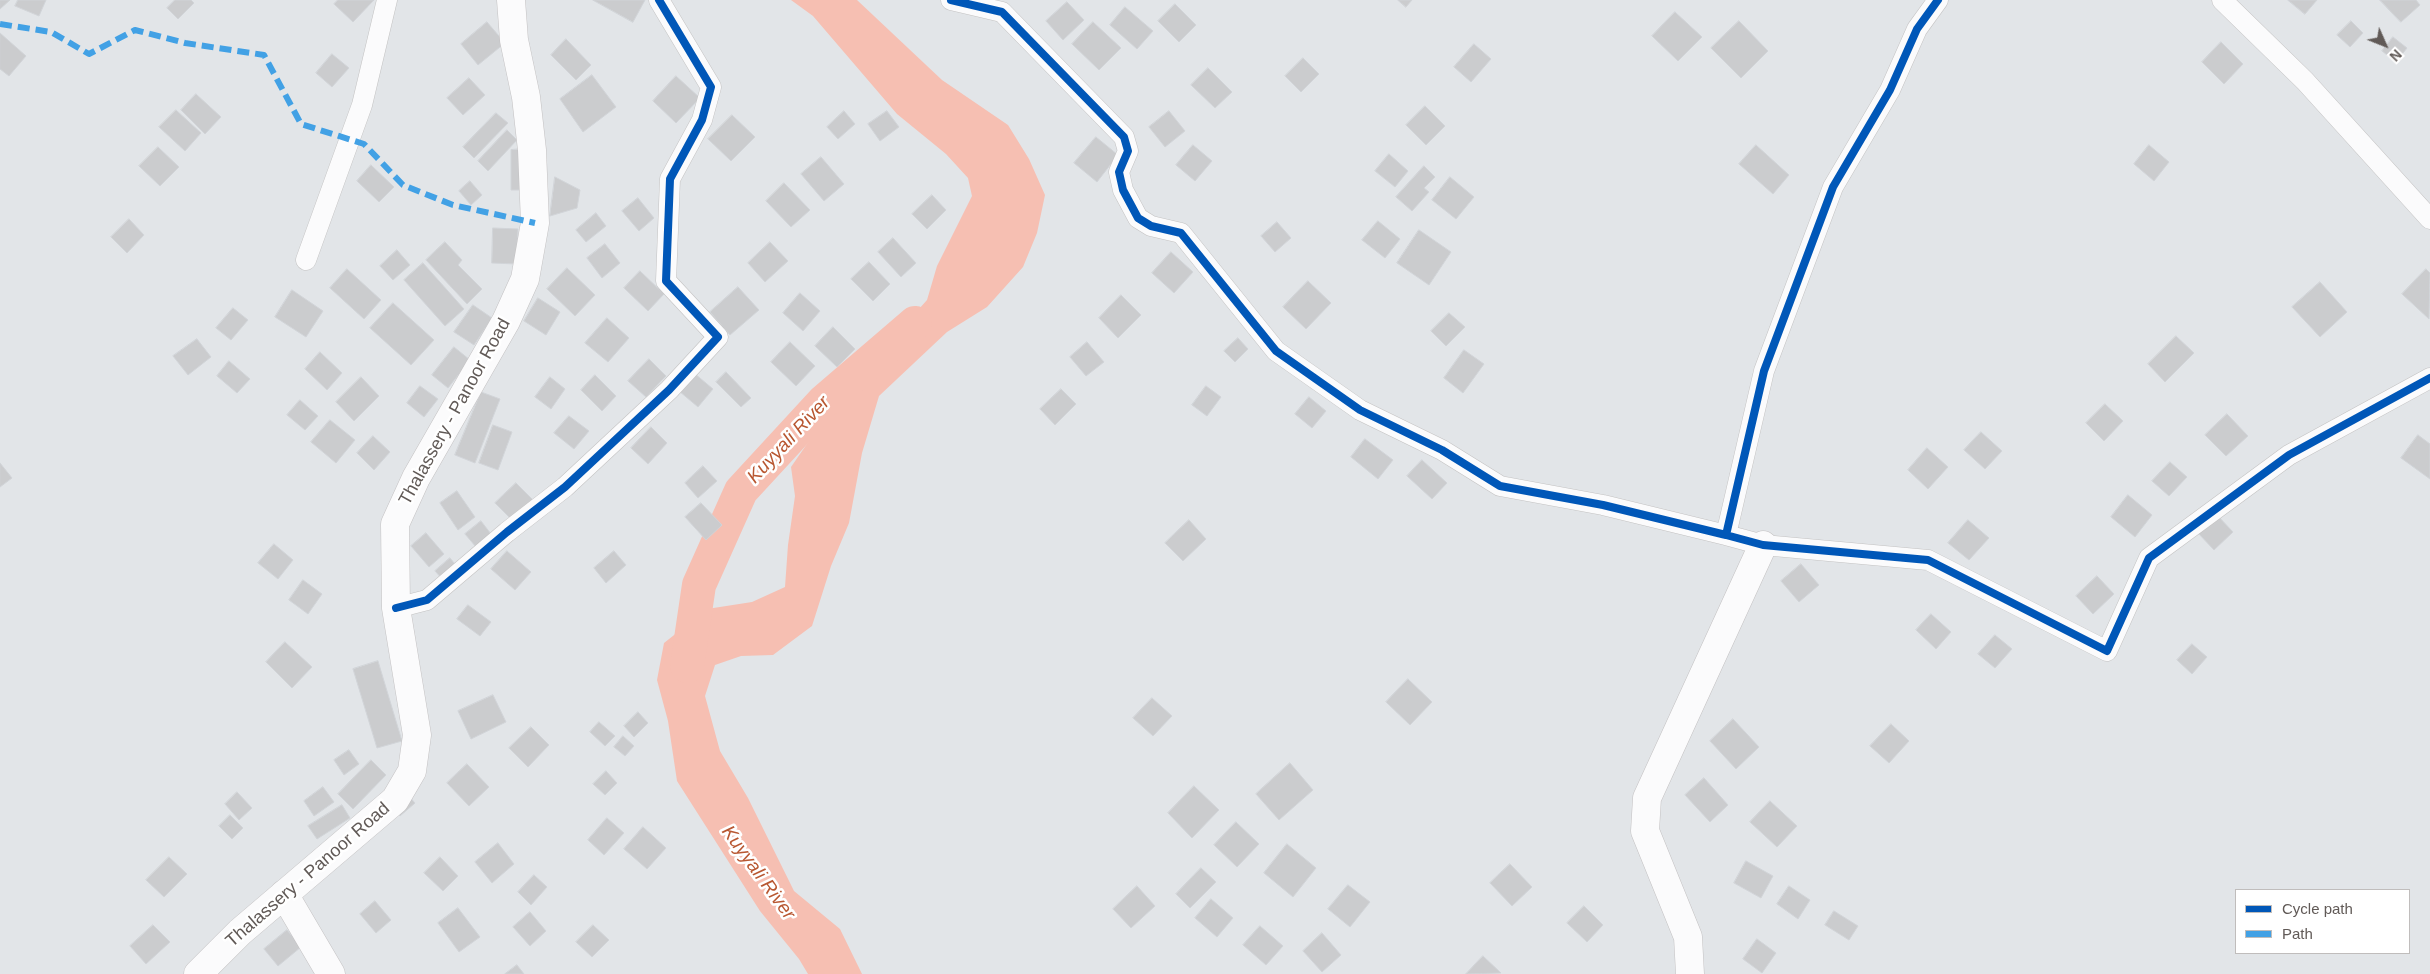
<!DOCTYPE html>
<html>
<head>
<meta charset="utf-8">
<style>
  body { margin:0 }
  #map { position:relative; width:2430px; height:974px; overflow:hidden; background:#e2e5e8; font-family:Arial,sans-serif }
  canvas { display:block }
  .legend { position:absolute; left:2235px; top:889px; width:175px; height:65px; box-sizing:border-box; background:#fff; border:1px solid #c0bdbc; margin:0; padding:6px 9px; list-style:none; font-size:15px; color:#615a57 }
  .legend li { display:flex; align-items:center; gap:10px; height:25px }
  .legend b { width:25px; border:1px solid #c0bdbc }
  .north { position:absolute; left:2360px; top:20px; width:50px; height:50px; -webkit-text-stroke:4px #fff; paint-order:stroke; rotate:134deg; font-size:14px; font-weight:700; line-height:20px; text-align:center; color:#615a57 }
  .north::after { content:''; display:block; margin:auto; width:18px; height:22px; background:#615a57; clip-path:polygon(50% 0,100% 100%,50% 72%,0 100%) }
</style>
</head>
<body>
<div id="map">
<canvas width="2430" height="974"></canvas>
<ul class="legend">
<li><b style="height:6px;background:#0057b8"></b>Cycle path</li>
<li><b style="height:6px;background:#42a1e5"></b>Path</li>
</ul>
<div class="north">N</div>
</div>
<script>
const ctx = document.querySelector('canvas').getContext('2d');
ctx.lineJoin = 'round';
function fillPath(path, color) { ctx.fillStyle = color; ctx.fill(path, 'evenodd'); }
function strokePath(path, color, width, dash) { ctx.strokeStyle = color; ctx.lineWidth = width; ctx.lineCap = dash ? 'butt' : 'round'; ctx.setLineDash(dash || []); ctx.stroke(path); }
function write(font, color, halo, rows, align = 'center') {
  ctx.font = font + ' Arial,sans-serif'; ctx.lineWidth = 5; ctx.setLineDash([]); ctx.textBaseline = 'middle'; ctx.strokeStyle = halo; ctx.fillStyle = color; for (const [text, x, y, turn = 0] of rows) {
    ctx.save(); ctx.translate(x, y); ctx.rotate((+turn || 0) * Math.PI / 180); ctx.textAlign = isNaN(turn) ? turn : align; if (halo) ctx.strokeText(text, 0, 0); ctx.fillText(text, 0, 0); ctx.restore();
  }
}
fillPath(new Path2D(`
  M791 0H857L942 80 1008 125 1029 159 1045 195 1037 233 1023 267 987 307 947 332 879 396 862 453 849 523 831 566 812 626 773 655 741 656 715 665 705 696 720 751 748 798 794 891 840 929 862 974H808L799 959 760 911 677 781 668 721 657 680 664 643 707 609 752 602 785 587 788 545 795 496 791 467 836 402 927 300 937 266 972 196 968 178 946 154 897 114 813 16Z`), '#f6bfb2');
strokePath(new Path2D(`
  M687 666 699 585 741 491 823 402 915 323`), '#f6bfb2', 34);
const building = new Path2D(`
  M0 0H10L0 9Z
  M18 0H46L39 16 15 6Z
  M175 0H191L194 3 178 19 167 8Z
  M338 0H374L353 22 334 4Z
  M593 0H645L633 22Z
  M1398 0H1412L1406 7Z
  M2288 0H2317L2305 14Z
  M2380 0H2416L2420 5 2401 22Z
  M1067 2 1084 20 1063 40 1046 21Z
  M1175 4 1196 25 1179 42 1158 21Z
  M1125 7 1153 31 1137 49 1110 25Z
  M1675 12 1702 37 1678 61 1652 36Z
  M1739 21 1768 51 1741 78 1711 48Z
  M2351 21 2363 33 2350 47 2337 35Z
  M487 22 505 43 478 65 461 44Z
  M1093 22 1121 48 1099 70 1072 44Z
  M0 33 26 56 9 76 0 69Z
  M2393 37 2407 48 2396 62 2382 51Z
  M566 39 591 65 576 80 551 55Z
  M2221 42 2243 64 2224 84 2202 62Z
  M1474 44 1491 59 1471 82 1454 67Z
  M332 54 349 68 332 87 316 73Z
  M1303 58 1319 74 1301 92 1285 76Z
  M1208 68 1232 92 1215 108 1191 85Z
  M592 75 616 107 583 132 560 99Z
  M676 76 700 98 676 123 653 101Z
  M469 78 485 95 463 115 447 98Z
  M196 94 221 117 205 134 181 110Z
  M1425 106 1445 126 1426 145 1406 125Z
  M176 110 201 133 185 151 159 127Z
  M844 111 855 124 838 139 827 127Z
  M887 111 899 127 880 141 868 124Z
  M1169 111 1185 131 1165 147 1149 127Z
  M496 113 508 123 474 158 463 147Z
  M732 115 755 137 731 161 708 139Z
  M507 130 517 140 488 171 478 161Z
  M1096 137 1118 155 1097 182 1074 163Z
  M1193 145 1212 161 1195 181 1176 165Z
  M1756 145 1789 175 1773 194 1739 164Z
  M2149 145 2169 162 2154 181 2134 164Z
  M158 147 179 167 160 186 139 166Z
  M522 149V190H511V150Z
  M1389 154 1408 171 1395 187 1375 171Z
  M821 157 844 184 824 201 801 174Z
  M371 165 394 187 379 202 357 181Z
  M1424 166 1435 177 1424 188 1429 192 1412 211 1396 197Z
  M555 177 580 190 577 208 550 216Z
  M1450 177 1474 197 1456 219 1432 200Z
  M470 181 482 195 471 205 459 191Z
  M784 183 810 210 791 227 766 201Z
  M932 195 946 210 927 229 912 214Z
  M638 198 654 218 639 231 622 211Z
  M596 213 606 226 586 242 576 230Z
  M129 219 144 235 127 253 111 237Z
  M1378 221 1400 239 1385 258 1362 240Z
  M1277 222 1291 238 1275 252 1261 236Z
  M493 228 518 229 516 264 492 263Z
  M1419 230 1451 252 1429 285 1397 263Z
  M893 238 916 263 901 277 878 252Z
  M445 242 462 260 458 265 482 289 467 304 426 260Z
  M770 242 788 261 765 282 748 263Z
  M605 244 620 263 602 278 587 258Z
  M397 250 410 265 393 280 380 266Z
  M1171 252 1193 272 1174 293 1152 273Z
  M869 262 890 284 873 301 851 279Z
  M423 263 464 309 445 326 404 280Z
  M567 268 595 295 575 316 547 289Z
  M347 269 381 300 364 319 330 288Z
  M2426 269 2430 273 2429 319 2402 294Z
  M640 271 664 294 648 311 624 288Z
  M1308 281 1331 303 1306 329 1283 307Z
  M2320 282 2347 312 2320 337 2292 307Z
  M738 287 759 310 730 335 710 312Z
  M292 290 323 311 306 337 275 317Z
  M800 293 820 311 803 331 783 313Z
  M1121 295 1141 315 1118 338 1099 318Z
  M538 298 560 312 546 335 524 321Z
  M393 303 434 340 411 365 370 328Z
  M473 305 492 318 474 345 454 332Z
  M233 308 248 320 231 340 216 328Z
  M1449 313 1465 327 1446 346 1431 331Z
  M607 318 629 338 608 362 585 343Z
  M833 327 855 349 837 367 815 346Z
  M2176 336 2194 353 2165 382 2148 364Z
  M1238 338 1248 349 1235 362 1224 351Z
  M197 339 211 357 188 375 173 356Z
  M790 342 815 366 796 386 771 362Z
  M1087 342 1104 362 1086 376 1070 357Z
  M454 347 470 360 448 388 432 375Z
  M1464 350 1484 364 1463 393 1444 378Z
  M320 352 342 373 327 390 305 369Z
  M649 359 666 376 646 397 628 381Z
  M229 361 250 379 237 393 217 376Z
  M726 372 751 398 741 407 716 382Z
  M694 373 713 389 698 407 679 391Z
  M595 375 616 396 602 411 581 390Z
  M361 377 379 396 354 421 336 402Z
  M550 377 565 389 551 409 535 397Z
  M420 386 438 399 424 417 407 403Z
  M1206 386 1221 397 1207 416 1192 405Z
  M1061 389 1076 404 1055 425 1040 409Z
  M481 392 500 399 475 463 455 455Z
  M1309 397 1326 411 1312 428 1295 414Z
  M300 400 318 416 305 430 287 415Z
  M2105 404 2123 421 2104 441 2086 423Z
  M2227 414 2248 436 2226 456 2205 435Z
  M569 416 589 431 574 449 554 433Z
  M330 420 355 440 336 463 311 442Z
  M493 425 512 432 498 470 479 463Z
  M651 427 667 443 648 464 631 448Z
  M1981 432 2002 451 1985 469 1964 450Z
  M2418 435 2430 444V479L2401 458Z
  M373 436 390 452 374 470 357 453Z
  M1365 439 1393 460 1378 479 1351 457Z
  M1927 448 1948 467 1928 489 1908 470Z
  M1422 460 1447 483 1432 499 1407 476Z
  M2170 462 2187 477 2169 496 2152 481Z
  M0 463 12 478 0 487Z
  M703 466 717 481 698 498 685 483Z
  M516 483 533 500 512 520 495 503Z
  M457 491 475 517 458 530 440 503Z
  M2128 495 2152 515 2135 537 2111 517Z
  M701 503 722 525 706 540 685 517Z
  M2217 515 2233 532 2214 550 2198 533Z
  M1189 520 1206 539 1183 561 1165 543Z
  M1968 520 1989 538 1969 560 1948 543Z
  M481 521 491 534 476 547 465 534Z
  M426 533 444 554 429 567 411 546Z
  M274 544 293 560 278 579 258 563Z
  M507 551 531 572 515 590 491 569Z
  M614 551 626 565 606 583 594 568Z
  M450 558 459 569 444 581 435 571Z
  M1801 564 1819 585 1799 602 1781 581Z
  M2097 576 2114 594 2093 614 2076 596Z
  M303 580 322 594 308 614 289 600Z
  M468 605 491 622 480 636 457 619Z
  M1931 614 1951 632 1936 649 1916 630Z
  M1995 635 2012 649 1995 668 1978 654Z
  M285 642 312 667 292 688 266 662Z
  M2192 644 2207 657 2192 674 2177 660Z
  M378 661 402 741 377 748 353 669Z
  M1408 679 1432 702 1410 725 1386 702Z
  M493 695 506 722 471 739 458 711Z
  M1152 698 1172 716 1153 736 1133 718Z
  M638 712 648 723 634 737 624 726Z
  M1733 719 1759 747 1736 769 1710 741Z
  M599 722 615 736 605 746 590 732Z
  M1891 724 1909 741 1889 763 1870 746Z
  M531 727 549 745 528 767 509 748Z
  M623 736 634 746 625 756 614 747Z
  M349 750 359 764 344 775 334 760Z
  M371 760 386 775 353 809 338 794Z
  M1290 763 1313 790 1279 820 1256 794Z
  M467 764 489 787 469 806 447 783Z
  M606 771 617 783 605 795 593 784Z
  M1704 778 1728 805 1710 822 1685 795Z
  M1194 786 1219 810 1192 838 1168 813Z
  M323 787 334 802 314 816 304 801Z
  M237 792 252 808 239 820 225 804Z
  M406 793 415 803 400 816 392 806Z
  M1770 801 1797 826 1777 847 1750 822Z
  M342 805 350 818 317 839 308 826Z
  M230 815 243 828 232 839 219 826Z
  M607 818 624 833 604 855 588 840Z
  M1236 822 1259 844 1237 867 1214 845Z
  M643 827 666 848 647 869 624 849Z
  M498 843 514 864 492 883 475 862Z
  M1287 844 1316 868 1293 897 1264 873Z
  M169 857 187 874 164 897 146 880Z
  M440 857 458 876 443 891 424 873Z
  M1746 861 1773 876 1761 898 1734 883Z
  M1510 864 1532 887 1512 906 1490 883Z
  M1201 868 1216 882 1190 908 1176 894Z
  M534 875 547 887 531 905 518 892Z
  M1348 885 1370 902 1350 927 1328 909Z
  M1137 886 1155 906 1131 928 1113 909Z
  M1789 886 1810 900 1798 919 1777 904Z
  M1211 899 1233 918 1217 937 1195 918Z
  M375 901 391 920 376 933 360 914Z
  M1584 906 1603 925 1587 942 1567 923Z
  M458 908 480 937 459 952 438 923Z
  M1834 911 1858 926 1849 940 1825 925Z
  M530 912 546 931 530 946 513 927Z
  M153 925 170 942 146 964 130 946Z
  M593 925 609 940 592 957 576 942Z
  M1260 926 1283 946 1266 965 1243 945Z
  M287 930 301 947 278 966 264 949Z
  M1322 933 1341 955 1322 972 1303 951Z
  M1757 939 1776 953 1762 973 1743 959Z
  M1483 956 1501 973 1466 974Z
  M517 965 524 974H505Z`);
fillPath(building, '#cbccce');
strokePath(building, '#d1d4d8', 1);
const street = new Path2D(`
  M951 0 1002 12 1124 137 1128 151 1119 172 1123 190 1138 218 1151 226 1181 233 1276 351 1360 410 1442 450 1500 486 1603 505 1726 535
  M1938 0 1917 29 1890 90 1833 187 1764 371 1726 535 1763 545 1928 560 2107 651 2149 558 2289 455 2430 378
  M2222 0 2305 81 2430 219
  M306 260 362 105 387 0
  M396 608 427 600 507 532 565 487 669 390 718 337 666 281 670 179 702 120 711 87 659 0`);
const secondary = new Path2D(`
  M284 894 331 974
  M198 974 240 932 395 800 412 771 417 735 396 608 395 524 416 478 506 321 525 279 535 223 532 150 526 97 514 40 511 0
  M1690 974 1688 937 1645 831 1647 798 1763 545`);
strokePath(street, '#c3c2c2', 21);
strokePath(secondary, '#c3c1c2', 29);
strokePath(street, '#fbfbfc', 20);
strokePath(secondary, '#fbfbfc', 28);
strokePath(new Path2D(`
  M0 24 51 32 89 54 135 30 185 43 264 55 301 124 364 144 403 185 453 205 535 223`), '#42a1e5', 6, [12, 6]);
strokePath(new Path2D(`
  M951 0 1002 12 1124 137 1128 151 1119 172 1123 190 1138 218 1151 226 1181 233 1276 351 1360 410 1442 450 1500 486 1603 505 1726 535
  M1938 0 1917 29 1890 90 1833 187 1764 371 1726 535 1763 545 1928 560 2107 651 2149 558 2289 455 2430 378
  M396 608 427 600 507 532 565 487 669 390 718 337 666 281 670 179 702 120 711 87 659 0`), '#0057b8', 8);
write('18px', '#615a57', '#fff', [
  ["Thalassery - Panoor Road",455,412,-61],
  ["Thalassery - Panoor Road",308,875,-41]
]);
write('italic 19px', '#b85731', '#fff', [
  ["Kuyyali River",789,440,-47],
  ["Kuyyali River",758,873,54]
]);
</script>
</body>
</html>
